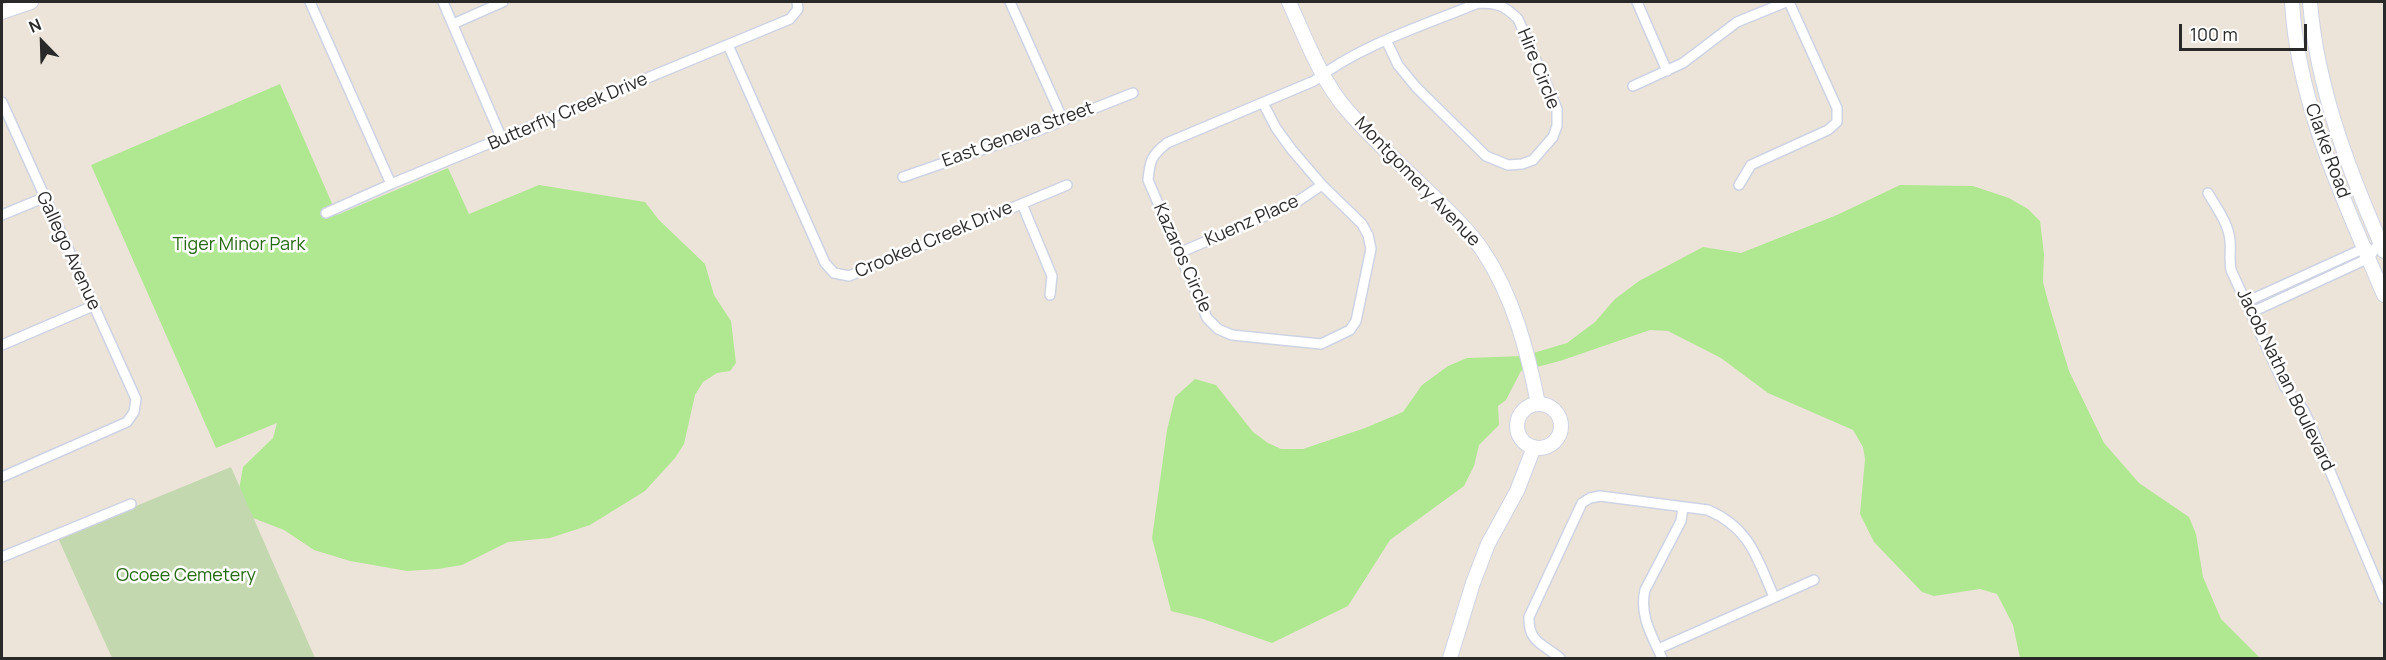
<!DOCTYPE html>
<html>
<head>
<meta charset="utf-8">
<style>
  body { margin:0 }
  #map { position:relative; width:2386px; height:660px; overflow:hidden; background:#ece4d9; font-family:Manrope,sans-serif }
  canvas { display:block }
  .frame { position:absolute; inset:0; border:3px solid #292929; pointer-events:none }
  .north { position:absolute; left:12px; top:12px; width:60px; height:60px; -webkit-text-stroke:4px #fff; paint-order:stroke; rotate:337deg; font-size:16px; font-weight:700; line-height:24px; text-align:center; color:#292929 }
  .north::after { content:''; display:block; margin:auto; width:21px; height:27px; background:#292929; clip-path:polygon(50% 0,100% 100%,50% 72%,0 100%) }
  .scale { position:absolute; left:2179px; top:24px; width:128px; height:27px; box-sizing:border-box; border:3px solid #292929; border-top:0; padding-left:8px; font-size:18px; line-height:21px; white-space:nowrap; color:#292929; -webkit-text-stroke:4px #fff; paint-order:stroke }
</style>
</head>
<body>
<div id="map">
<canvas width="2386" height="660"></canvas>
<div class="frame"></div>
<div class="north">N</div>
<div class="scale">100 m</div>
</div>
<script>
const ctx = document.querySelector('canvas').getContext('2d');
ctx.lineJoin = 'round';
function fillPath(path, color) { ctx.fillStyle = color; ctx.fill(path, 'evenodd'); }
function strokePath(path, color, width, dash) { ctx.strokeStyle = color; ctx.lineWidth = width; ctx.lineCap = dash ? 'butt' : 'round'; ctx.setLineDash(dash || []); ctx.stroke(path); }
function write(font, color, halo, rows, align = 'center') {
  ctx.font = font + ' Manrope,sans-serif'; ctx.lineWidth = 5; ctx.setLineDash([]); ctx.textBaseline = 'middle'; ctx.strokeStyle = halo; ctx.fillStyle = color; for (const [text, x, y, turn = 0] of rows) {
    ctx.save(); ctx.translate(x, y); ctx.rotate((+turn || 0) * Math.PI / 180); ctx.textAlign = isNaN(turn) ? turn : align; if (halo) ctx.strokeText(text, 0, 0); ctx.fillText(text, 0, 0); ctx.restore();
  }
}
fillPath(new Path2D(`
  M280 84 337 215 448 168 469 214 539 185 645 202 659 220 705 264 714 295 731 321 736 363 730 371 717 373 703 382 695 395 684 444 675 458 645 491 590 525 550 538 508 542 462 565 438 569 407 571 350 561 314 550 284 530 253 518 244 510 238 495 243 467 273 438 277 423 216 448 91 165Z
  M1900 185 1973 186 2009 198 2028 209 2040 221 2044 254 2043 282 2049 305 2069 371 2104 443 2139 483 2189 517 2196 534 2203 577 2221 619 2260 658H2020L2013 625 1997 594 1980 589 1934 596 1922 592 1874 542 1860 514 1865 459 1863 447 1853 430 1768 393 1721 358 1668 331 1650 330 1560 361 1521 371 1506 400 1498 406 1499 425 1479 445 1474 466 1464 486 1390 540 1348 606 1272 643 1203 619 1171 611 1152 538 1167 430 1175 397 1195 379 1216 385 1253 432 1268 443 1281 449H1303L1365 428 1403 412 1422 385 1448 366 1467 358 1523 356 1567 343 1595 322 1615 299 1639 281 1703 247 1741 253 1837 215Z`), '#b0e891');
fillPath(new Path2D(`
  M231 467 315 658H112L58 538Z`), '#c3d8af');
const street = new Path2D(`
  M310 2 391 184
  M443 2 502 139
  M1010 2 1063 120
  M1637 2 1667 71
  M453 24 503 2
  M728 45 825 263 834 273 849 276 1067 185
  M1633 86 1683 63 1737 22 1786 2
  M2 102 136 399 134 412 127 422 2 477
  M1263 103 1276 128 1292 150 1322 185 1362 224 1368 235 1371 249 1356 321 1350 330 1321 344 1232 335 1218 329 1207 318 1148 180C1150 160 1151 156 1167 143L1314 81C1360 45 1425 25 1478 3 1497 3 1504 5 1518 19L1557 109V126L1553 137 1533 160 1522 164 1508 165 1486 156 1416 87 1398 65 1386 40
  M903 177 1042 129 1133 93
  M1739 185 1751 165 1828 130 1837 122V108L1789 2
  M2208 193C2216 207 2229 224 2230 241 2231 251 2229 260 2231 270L2285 387 2303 409 2311 426 2384 599
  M1022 204 1052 276 1050 295
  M326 213 391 184 790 19 798 9 797 2
  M2 215 43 198
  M1179 253 1295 203 1322 185
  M2246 302 2367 247
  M2250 313 2369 258 2380 241
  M2 345 93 306
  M2 557 131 504
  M1658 649 1814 580
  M1560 658C1543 644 1528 642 1529 617L1582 503 1590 498 1600 496 1708 510C1750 528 1757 558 1774 597
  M1662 658C1652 636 1639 615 1645 590L1681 521 1683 507`);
const secondary = new Path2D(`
  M1289 2C1305 37 1321 80 1347 110 1373 140 1402 166 1431 194 1449 212 1468 229 1483 251 1513 296 1528 352 1538 404
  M2292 2C2298 106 2344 200 2384 295
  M2310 2C2317 89 2349 171 2384 251
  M2 12 31 2
  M1517 426a22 22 0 1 1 44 0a22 22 0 1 1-44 0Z
  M1450 658 1473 583 1488 544 1517 491 1534 447`);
strokePath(street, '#ced3e3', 12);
strokePath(secondary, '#ced3e3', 16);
strokePath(street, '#fff', 9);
strokePath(secondary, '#fff', 14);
write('18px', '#292929', '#fff', [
  ["Hire Circle",1538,69,68],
  ["Butterfly Creek Drive",568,112,-23],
  ["East Geneva Street",1018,135,-20],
  ["Clarke Road",2327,151,70],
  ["Montgomery Avenue",1417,182,46],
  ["Kuenz Place",1252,221,-24],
  ["Crooked Creek Drive",934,240,-23],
  ["Gallego Avenue",68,251,65],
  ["Kazaros Circle",1182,258,66],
  ["Jacob Nathan Boulevard",2285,380,64]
]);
write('18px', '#286a14', '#fff', [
  ["Tiger Minor Park",239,245],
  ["Ocoee Cemetery",186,576]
]);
</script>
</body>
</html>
